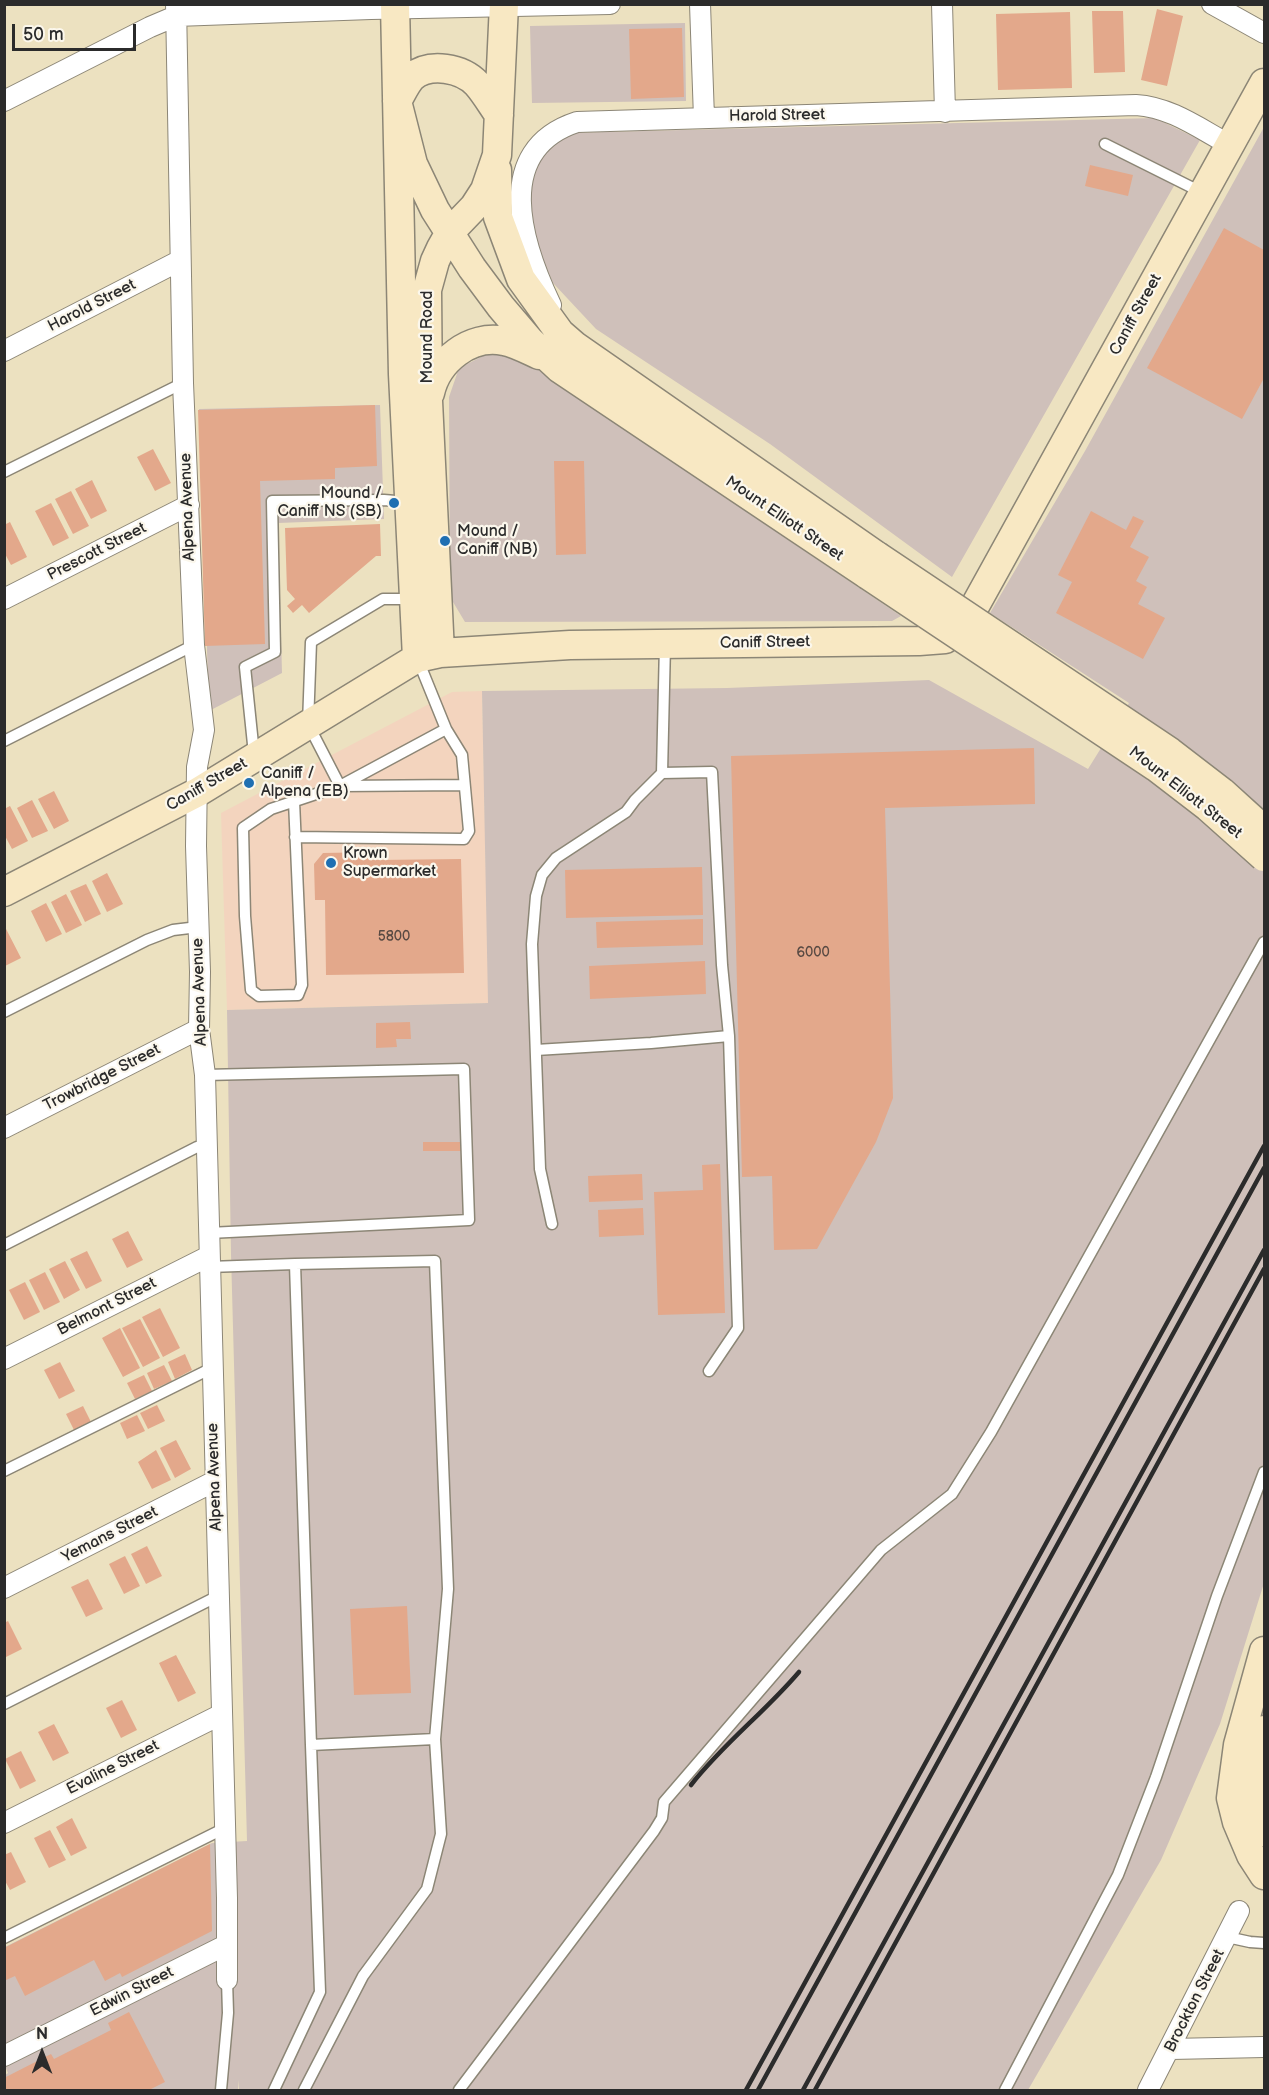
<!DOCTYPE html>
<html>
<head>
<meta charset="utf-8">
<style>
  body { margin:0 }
  #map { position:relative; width:1269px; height:2095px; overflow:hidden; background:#ece1c0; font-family:"Balsamiq Sans",sans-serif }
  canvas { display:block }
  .frame { position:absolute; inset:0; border:6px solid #2b2b2b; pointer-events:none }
  .north { position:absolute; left:12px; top:2023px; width:60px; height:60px; -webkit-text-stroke:4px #fbf7ec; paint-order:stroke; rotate:0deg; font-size:16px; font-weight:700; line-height:24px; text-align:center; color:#2b2b2b }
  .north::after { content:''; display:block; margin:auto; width:21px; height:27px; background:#2b2b2b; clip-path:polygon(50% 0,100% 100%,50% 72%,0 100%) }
  .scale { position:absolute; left:12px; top:24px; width:124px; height:27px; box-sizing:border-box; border:3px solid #2b2b2b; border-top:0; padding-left:8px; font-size:18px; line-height:21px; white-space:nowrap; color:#2b2b2b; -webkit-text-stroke:4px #fbf7ec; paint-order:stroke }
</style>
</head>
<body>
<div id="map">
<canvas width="1269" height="2095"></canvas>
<div class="frame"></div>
<div class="north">N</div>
<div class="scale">50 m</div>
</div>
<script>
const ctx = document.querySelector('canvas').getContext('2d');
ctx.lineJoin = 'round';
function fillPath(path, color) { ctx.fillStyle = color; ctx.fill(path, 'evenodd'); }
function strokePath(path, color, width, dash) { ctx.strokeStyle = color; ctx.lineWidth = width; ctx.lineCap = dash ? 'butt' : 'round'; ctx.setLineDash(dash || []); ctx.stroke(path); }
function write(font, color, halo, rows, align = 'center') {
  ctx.font = font + ' "Balsamiq Sans",sans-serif'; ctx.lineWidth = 4.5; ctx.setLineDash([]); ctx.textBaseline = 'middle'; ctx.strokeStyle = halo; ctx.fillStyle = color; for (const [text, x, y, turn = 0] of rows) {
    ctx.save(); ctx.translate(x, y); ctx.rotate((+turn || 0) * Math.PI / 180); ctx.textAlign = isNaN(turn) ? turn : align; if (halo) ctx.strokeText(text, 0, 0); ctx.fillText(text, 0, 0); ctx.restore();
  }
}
fillPath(new Path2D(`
  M482 691 489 1003 227 1010 221 813 452 692Z`), '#f3d4be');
fillPath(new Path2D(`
  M685 23 686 101 532 103 530 26Z
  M1155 118 1200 140 952 577 770 444 596 329 553 283 532 234 528 187 536 161 564 133Z
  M1264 127V1583L1220 1724 1161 1860 1028 2090H239L238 2080V2090H5V2075L8 2073 5 2066V1947L212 1843 247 1841 231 1254 227 1010 488 1003 482 691 727 688 929 680 1088 769 1129 703 990 613 1085 451Z
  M489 353H507L529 363 555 382 901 616 892 621 465 622 450 597 449 397 459 368Z
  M380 405 384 519 278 523 282 673 209 711 199 409Z`), '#cfc0ba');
fillPath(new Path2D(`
  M1157 9 1183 16 1167 86 1141 80Z
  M1092 11H1123L1125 72 1094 73Z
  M1070 12 1072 88 998 90 996 14Z
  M682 28 684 97 631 99 629 29Z
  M1090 165 1133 175 1128 196 1085 186Z
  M1224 228 1264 250V378L1242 419 1147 368Z
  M375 405 377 466 335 468V479L260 481 265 644 205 646 198 410Z
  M153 449 171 483 155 491 137 457Z
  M554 461H584L586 554 556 555Z
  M92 480 107 511 91 519 75 489Z
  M71 491 89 526 73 534 55 499Z
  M51 503 69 538 53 546 35 511Z
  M1091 511 1126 530 1133 516 1144 521 1130 547 1149 557 1136 581 1147 587 1138 604 1165 618 1143 659 1056 613 1072 582 1058 575Z
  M10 522 27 557 11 565 4 552V525Z
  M380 524 381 556H376L309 613 302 605 293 613 287 606 295 599 287 590 285 528Z
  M1034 748 1035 804 885 808 893 1098 876 1142 817 1249 774 1250 772 1176 742 1177 731 756Z
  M54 791 69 821 54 829 38 799Z
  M32 800 48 831 32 838 17 808Z
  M10 806 28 841 12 849 4 834V809Z
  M376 852 377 860 461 859 464 973 326 975 325 900H315L314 864 323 853Z
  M702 867 703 915 566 918 565 870Z
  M107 873 123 904 107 912 92 881Z
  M86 884 101 914 85 922 70 891Z
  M66 894 82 925 66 933 51 902Z
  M46 903 62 934 46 942 31 911Z
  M703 919V945L597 948 596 922Z
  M4 925 21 958 5 966 4 964Z
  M705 961 706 994 590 999 589 966Z
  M410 1022 411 1039H396L397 1047 376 1048V1023Z
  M423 1142H460L461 1151H423Z
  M720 1164 725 1313 658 1315 654 1192 703 1190 702 1165Z
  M642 1174 643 1200 589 1202 588 1176Z
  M643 1208 644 1235 599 1237 598 1210Z
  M128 1231 143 1260 127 1268 112 1239Z
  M87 1251 102 1281 86 1289 70 1259Z
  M65 1261 80 1290 64 1299 49 1269Z
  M45 1272 60 1302 44 1310 29 1280Z
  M25 1282 40 1312 24 1320 9 1290Z
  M160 1308 180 1348 163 1357 142 1317Z
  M140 1319 160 1358 143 1367 122 1328Z
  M120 1328 140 1368 123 1377 102 1338Z
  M185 1354 192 1370 175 1379 168 1362Z
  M60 1362 75 1391 59 1399 44 1370Z
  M164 1365 172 1381 154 1389 147 1373Z
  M144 1375 152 1391 135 1399 127 1383Z
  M157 1405 165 1421 148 1429 140 1413Z
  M83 1406 91 1422 74 1430 66 1414Z
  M137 1415 145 1431 127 1439 120 1423Z
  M176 1440 191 1469 175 1478 160 1448Z
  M156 1450 171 1480 152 1489 138 1462Z
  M147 1546 162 1576 146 1584 131 1554Z
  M125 1556 140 1586 124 1594 109 1564Z
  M88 1579 103 1609 86 1617 71 1587Z
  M407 1606 411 1693 354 1695 350 1609Z
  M8 1621 22 1649 6 1657 4 1653V1623Z
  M176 1655 196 1693 178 1702 159 1663Z
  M122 1700 137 1730 121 1738 106 1708Z
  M54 1724 69 1753 53 1761 38 1732Z
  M21 1751 36 1781 20 1789 5 1759Z
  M72 1818 87 1848 71 1856 56 1827Z
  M50 1830 66 1860 49 1868 34 1838Z
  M210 1844 212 1931 122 1977 120 1973 105 1981 94 1960 25 1996 15 1976 4 1981V1948Z
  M11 1852 26 1882 10 1890 4 1879V1855Z
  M129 2012 165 2082 149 2090H4V2078L51 2054 54 2059 111 2030 108 2023Z`), '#e3a88b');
const lane = new Path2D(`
  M1105 144 1203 193
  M4 472 183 383
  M414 599H383L311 642 308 724 340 786 446 729 418 660
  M665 644 662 773 712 772 722 965 729 1036 738 1328 709 1371
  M4 741 194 645
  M254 754 245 667 275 652 272 501 384 500 407 502
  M294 801 302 985 298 995 259 996 251 990 245 916 243 828 271 809 340 786 464 785
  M295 837 464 839 469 831 462 755 446 729
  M4 1012 147 940 173 930 198 927
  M536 1050 651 1043 729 1036
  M205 1075 464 1069 469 1220 209 1233
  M552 1224 540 1169 532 944 536 896 542 875 556 858 626 812 635 800 662 773
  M4 1245 197 1147 206 1146
  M209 1267 295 1264 311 1745 435 1739 448 1589 435 1261 295 1264
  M4 1471 212 1368
  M4 1704 218 1596
  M1227 1937 1250 1942 1264 1943
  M4 1938 225 1828
  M221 2090 228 2013 227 1980
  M274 2090 320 1992 311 1745
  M304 2090 363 1976 427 1889 441 1834 435 1739
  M459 2090 654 1831 662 1818 664 1802 881 1550 952 1494 991 1432 1264 942
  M1005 2090 1118 1875 1156 1777 1217 1596 1264 1472`);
const street = new Path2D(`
  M176 4 183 383 194 645 204 730 197 767 196 846 200 972 199 1029 205 1075 227 1898V1980
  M700 4 704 118
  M942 4 945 112
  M1212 4 1264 33
  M4 101 150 27 176 16 371 9 610 4
  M551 305C522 244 491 150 577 122L1136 105C1171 107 1200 129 1230 145
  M4 351 179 261
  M4 599 189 505
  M4 1128 199 1029
  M4 1359 209 1256
  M4 1588 215 1481
  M4 1823 222 1714
  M1171 2049 1264 2047
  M4 2056 226 1945
  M1148 2090 1239 1911`);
const secondary = new Path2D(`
  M395 4 403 374 417 658
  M397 101 413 164 435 210 472 268 501 307 530 341 559 368 868 575
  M397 101C402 93 406 83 412 77 430 62 462 68 477 84 485 93 492 105 499 115
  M497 170 498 217 521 279 560 333 575 346 877 556
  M430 393C437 361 470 334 504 341 515 343 528 350 539 355
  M440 653 428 401 427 290 435 261 441 248 450 232 474 207 485 190 497 155 504 4
  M4 892 198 792 417 658 440 653 570 645 919 641 945 639 967 618 976 604 1264 83
  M1264 1651 1238 1745 1231 1798 1237 1822 1251 1855 1264 1875
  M1264 1730C1252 1776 1248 1787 1264 1832`);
strokePath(lane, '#8c8676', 13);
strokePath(street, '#8c8676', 22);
strokePath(secondary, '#8c8676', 31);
strokePath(lane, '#fff', 10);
strokePath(street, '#fff', 20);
strokePath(secondary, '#f8e8c3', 28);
strokePath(new Path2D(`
  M691 1785C723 1744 765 1712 799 1672
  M746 2090 1264 1146
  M758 2090 1264 1168
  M803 2090 1264 1250
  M815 2090 1264 1269`), '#2b2b2b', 4.5);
const secondaryBridge = new Path2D(`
  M877 556 1170 752 1222 792 1264 830
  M868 575 1156 767 1208 807 1264 857`);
strokePath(secondaryBridge, '#8c8676', 31, []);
strokePath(secondaryBridge, '#f8e8c3', 28);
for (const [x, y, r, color] of [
  [394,503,6,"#1f6fb2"],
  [445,541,6,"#1f6fb2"],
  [249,783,6,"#1f6fb2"],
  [331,863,6,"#1f6fb2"]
]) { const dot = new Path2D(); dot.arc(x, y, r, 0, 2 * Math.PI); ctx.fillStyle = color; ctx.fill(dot); strokePath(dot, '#fbf7ec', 2); }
write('14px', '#594a43', null, [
  ["5800",394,937],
  ["6000",813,953]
]);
write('16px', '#2b2b2b', '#fbf7ec', [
  ["Harold Street",777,116,-1],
  ["Harold Street",92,306,-27],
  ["Caniff Street",1136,315,-61],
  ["Mound Road",428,337,-90],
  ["Alpena Avenue",188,507,-92],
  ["Mount Elliott Street",784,519,34],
  ["Prescott Street",97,552,-27],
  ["Caniff Street",765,643,-1],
  ["Caniff Street",207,785,-30],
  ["Mount Elliott Street",1185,793,38],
  ["Alpena Avenue",200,992,-92],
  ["Trowbridge Street",102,1078,-27],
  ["Belmont Street",107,1307,-27],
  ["Alpena Avenue",215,1477,-92],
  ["Yemans Street",110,1535,-27],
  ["Evaline Street",113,1768,-27],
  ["Edwin Street",132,1992,-27],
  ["Brockton Street",1195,2001,-63]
]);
write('16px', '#2b2b2b', '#fbf7ec', [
  ["Mound /",382,494,"right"],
  ["Caniff NS (SB)",382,512,"right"],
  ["Mound /",457,532],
  ["Caniff (NB)",457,550],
  ["Caniff /",261,774],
  ["Alpena (EB)",261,792],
  ["Krown",343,854],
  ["Supermarket",343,872]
], 'left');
</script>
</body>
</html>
